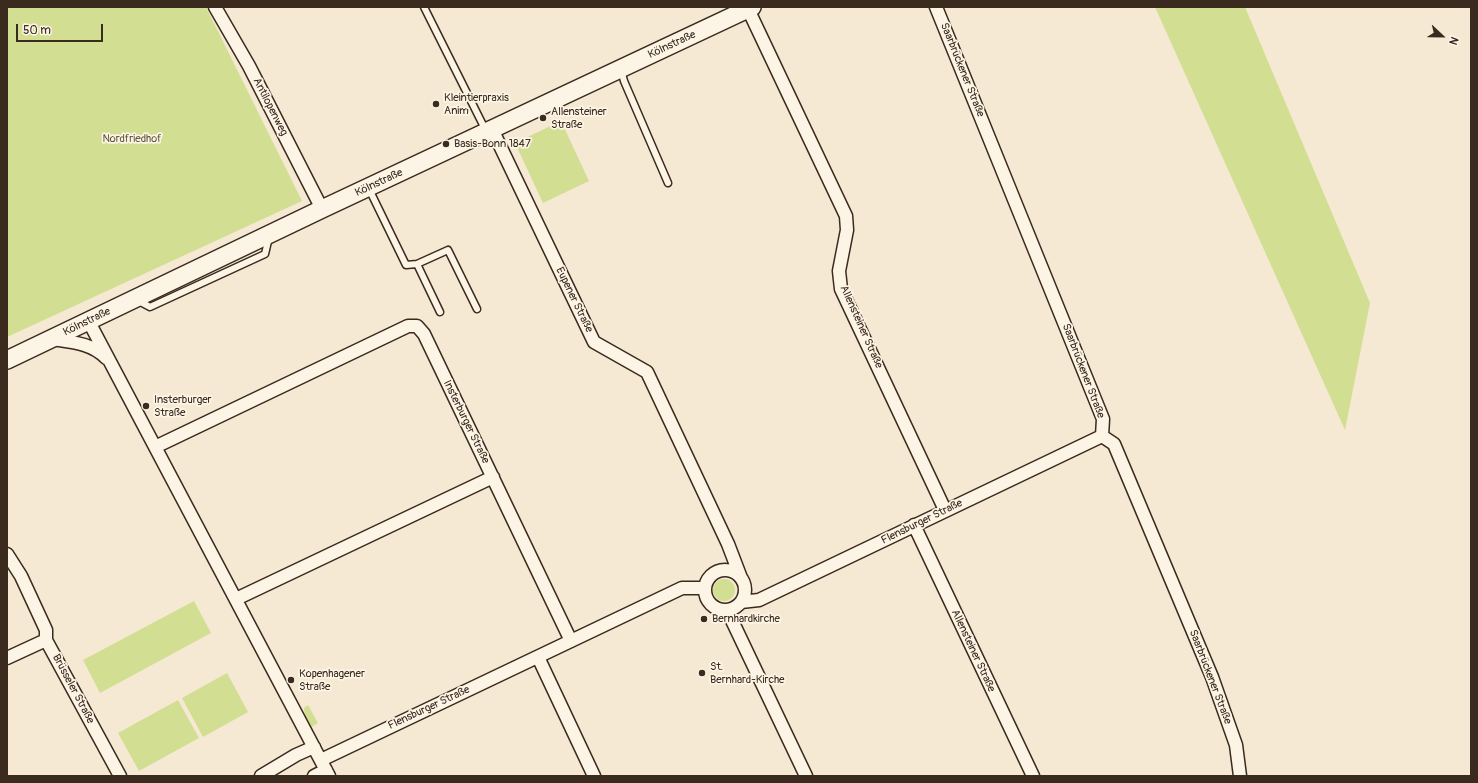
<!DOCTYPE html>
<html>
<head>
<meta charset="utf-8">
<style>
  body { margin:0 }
  #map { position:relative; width:1478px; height:783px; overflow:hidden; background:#f5e9d3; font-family:Pangolin,sans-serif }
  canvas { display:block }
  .frame { position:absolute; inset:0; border:8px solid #3b2a1e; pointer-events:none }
  .north { position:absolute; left:1422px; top:16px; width:40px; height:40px; -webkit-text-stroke:3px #fcf5e5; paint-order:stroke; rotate:112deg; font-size:11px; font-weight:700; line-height:16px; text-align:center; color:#3b2a1e }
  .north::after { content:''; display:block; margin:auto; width:14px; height:18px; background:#3b2a1e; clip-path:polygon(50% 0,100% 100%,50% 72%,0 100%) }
  .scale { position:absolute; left:16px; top:24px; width:87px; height:18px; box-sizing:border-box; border:2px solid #3b2a1e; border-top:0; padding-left:5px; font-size:12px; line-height:14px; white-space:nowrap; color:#3b2a1e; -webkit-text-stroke:3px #fcf5e5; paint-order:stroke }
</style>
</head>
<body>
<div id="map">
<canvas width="1478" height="783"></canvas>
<div class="frame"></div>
<div class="north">N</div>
<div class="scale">50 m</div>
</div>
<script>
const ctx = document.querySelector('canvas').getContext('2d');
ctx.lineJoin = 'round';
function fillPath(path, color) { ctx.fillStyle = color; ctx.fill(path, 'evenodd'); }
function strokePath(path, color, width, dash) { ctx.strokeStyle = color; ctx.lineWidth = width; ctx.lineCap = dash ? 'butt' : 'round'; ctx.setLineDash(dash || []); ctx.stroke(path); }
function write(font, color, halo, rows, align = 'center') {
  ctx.font = font + ' Pangolin,sans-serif'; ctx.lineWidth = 3.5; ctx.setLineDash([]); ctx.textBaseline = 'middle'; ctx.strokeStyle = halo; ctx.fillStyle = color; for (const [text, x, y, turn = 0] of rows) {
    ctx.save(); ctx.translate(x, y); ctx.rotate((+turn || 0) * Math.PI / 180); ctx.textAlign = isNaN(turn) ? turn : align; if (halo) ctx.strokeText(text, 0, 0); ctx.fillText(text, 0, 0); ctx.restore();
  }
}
fillPath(new Path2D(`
  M7 7H206L302 201 7 337Z
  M1155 7H1245L1370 303 1345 430Z
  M561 121 589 181 543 203 515 143Z
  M713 590a11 11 0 1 1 22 0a11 11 0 1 1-22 0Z
  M194 601 211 633 100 693 83 660Z
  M227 673 248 712 203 737 182 698Z
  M178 700 199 738 139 771 118 733Z
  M308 705 318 723 310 728 305 716 304 708Z`), '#d2de92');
const service = new Path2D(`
  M424 7 486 131
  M621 70 624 81 668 183
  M369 189 406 265 417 264 440 312
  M417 264 448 250 477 309
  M137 300 150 307 265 254 269 237`);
const minor = new Path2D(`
  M215 7 249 66 322 209
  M936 7 1103 419 1102 436
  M748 9 846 216 847 230 839 271 841 289 945 510
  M492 129 594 342 647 372 728 544 741 578
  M89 322 329 776
  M52 339C71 342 92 343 106 358
  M1102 436 1114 444 1212 677 1236 745 1240 776
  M155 447 408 326H417L424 334 571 641
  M914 525 1033 776
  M7 554 21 576 46 630V640L120 776
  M705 590a20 20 0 1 1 40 0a20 20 0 1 1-40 0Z
  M236 599 493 477
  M741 602 759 600 1102 436
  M727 610 806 776
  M538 657 594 776
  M7 658 46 640
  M321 760 682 588H705
  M261 776 296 755 314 747
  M314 776 326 770`);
const secondary = new Path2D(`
  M7 360 322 209 752 7`);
strokePath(service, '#3b2a1e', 9);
strokePath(minor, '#3b2a1e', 15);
strokePath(secondary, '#3b2a1e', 20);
strokePath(service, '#fcf5e5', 6);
strokePath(minor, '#fcf5e5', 12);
strokePath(secondary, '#fcf5e5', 17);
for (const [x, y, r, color] of [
  [436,104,4,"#3b2a1e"],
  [543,118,4,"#3b2a1e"],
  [446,144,4,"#3b2a1e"],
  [146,406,4,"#3b2a1e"],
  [704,619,4,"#3b2a1e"],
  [702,673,4,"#3b2a1e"],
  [291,680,4,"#3b2a1e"]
]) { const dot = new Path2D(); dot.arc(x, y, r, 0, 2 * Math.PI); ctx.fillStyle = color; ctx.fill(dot); strokePath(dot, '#fcf5e5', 1.5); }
write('11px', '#3b2a1e', '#fcf5e5', [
  ["Kölnstraße",672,45,-25],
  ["Saarbrückener Straße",962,70,68],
  ["Antilopenweg",270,107,63],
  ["Kölnstraße",379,183,-25],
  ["Eupener Straße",574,300,64],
  ["Kölnstraße",87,322,-26],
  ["Allensteiner Straße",861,327,66],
  ["Saarbrückener Straße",1083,371,69],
  ["Insterburger Straße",466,422,64],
  ["Flensburger Straße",922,522,-26],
  ["Allensteiner Straße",973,651,65],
  ["Saarbrückener Straße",1210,677,69],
  ["Brüsseler Straße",73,689,62],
  ["Flensburger Straße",429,708,-25]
]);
write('11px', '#3b2a1e', '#fcf5e5', [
  ["Kleintierpraxis",444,98],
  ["Anim",444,111],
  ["Allensteiner",551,112],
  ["Straße",551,125],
  ["Basis-Bonn 1847",454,144],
  ["Insterburger",154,400],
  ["Straße",154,413],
  ["Bernhardkirche",712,619],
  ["St.",710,667],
  ["Bernhard-Kirche",710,680],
  ["Kopenhagener",299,674],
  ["Straße",299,687]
], 'left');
write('11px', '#61573b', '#fcf5e5', [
  ["Nordfriedhof",132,139]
]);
</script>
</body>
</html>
